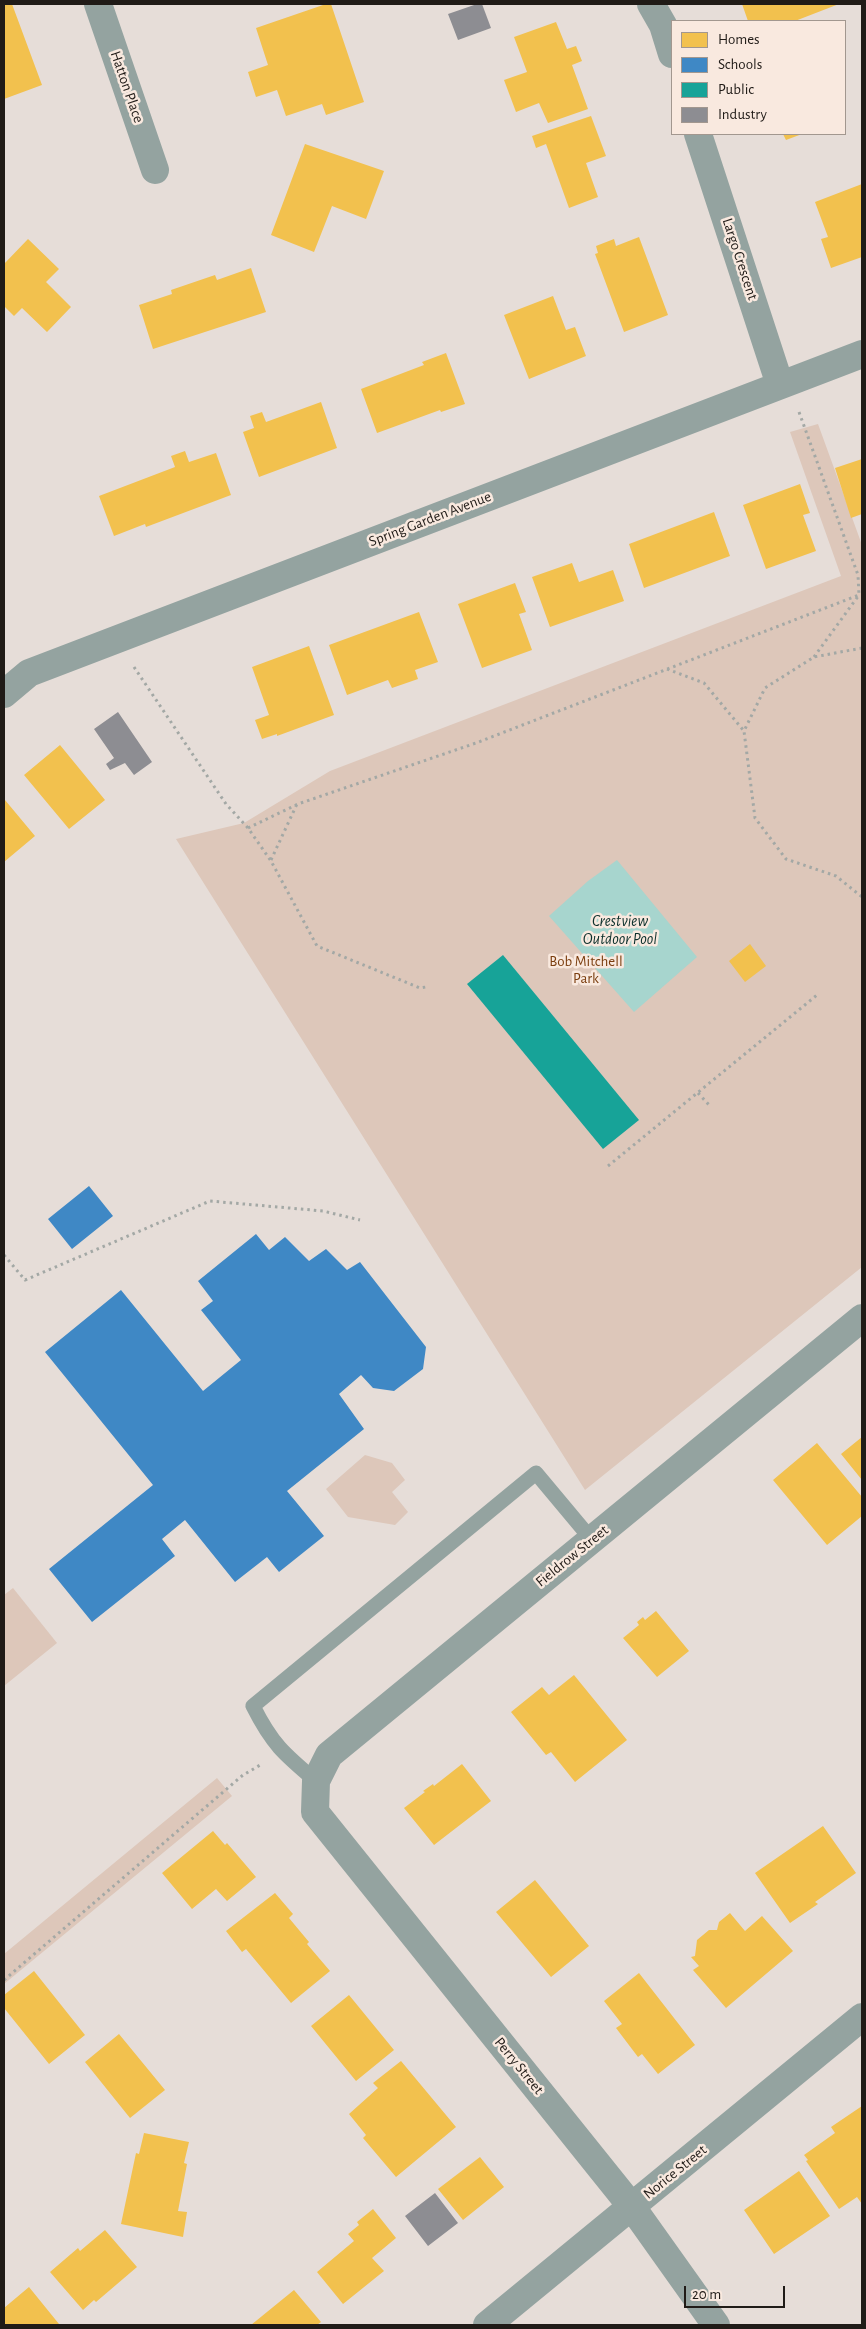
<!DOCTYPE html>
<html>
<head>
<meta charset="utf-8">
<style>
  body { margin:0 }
  #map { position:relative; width:866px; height:2329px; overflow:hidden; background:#e6ddd8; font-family:"Alegreya Sans",sans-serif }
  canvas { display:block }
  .frame { position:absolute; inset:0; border:5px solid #201b17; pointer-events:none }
  .legend { position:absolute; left:671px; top:20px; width:175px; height:115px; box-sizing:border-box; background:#f9e9df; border:1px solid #a2978f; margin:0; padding:6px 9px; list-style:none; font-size:15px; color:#201b17 }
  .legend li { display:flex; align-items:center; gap:10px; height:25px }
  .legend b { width:25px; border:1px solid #a2978f }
  .scale { position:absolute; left:684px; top:2286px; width:101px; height:22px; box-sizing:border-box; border:2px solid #201b17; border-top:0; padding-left:6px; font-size:15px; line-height:18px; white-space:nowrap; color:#201b17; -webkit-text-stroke:4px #f9e9df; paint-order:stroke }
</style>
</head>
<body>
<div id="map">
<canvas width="866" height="2329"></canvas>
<div class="frame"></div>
<ul class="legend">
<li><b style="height:14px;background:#f2c14e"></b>Homes</li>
<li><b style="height:14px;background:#3f88c5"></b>Schools</li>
<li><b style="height:14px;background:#17a398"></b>Public</li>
<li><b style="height:14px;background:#8d8d92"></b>Industry</li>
</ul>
<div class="scale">20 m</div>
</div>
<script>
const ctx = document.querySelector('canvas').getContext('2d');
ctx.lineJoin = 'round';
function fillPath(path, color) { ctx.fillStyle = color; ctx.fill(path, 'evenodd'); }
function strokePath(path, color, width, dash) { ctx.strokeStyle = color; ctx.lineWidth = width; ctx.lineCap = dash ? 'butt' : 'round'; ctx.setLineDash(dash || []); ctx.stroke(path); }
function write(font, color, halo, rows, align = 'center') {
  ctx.font = font + ' "Alegreya Sans",sans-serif'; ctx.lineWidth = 5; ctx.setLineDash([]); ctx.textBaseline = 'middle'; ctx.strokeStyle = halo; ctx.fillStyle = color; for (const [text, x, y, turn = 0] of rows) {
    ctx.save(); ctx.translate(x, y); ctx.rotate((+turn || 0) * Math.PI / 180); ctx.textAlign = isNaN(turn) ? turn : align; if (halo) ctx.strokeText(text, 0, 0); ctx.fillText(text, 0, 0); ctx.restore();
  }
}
fillPath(new Path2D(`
  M818 424 862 545V1267L585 1490 176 839 244 823 330 771 841 576 790 432Z
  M365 1455 392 1463 405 1480 392 1492 408 1512 395 1525 348 1517 326 1489Z
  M13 1588 57 1643 4 1686V1595Z
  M217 1778 232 1796 4 1984V1954Z`), '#ddc7ba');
fillPath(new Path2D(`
  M617 860 697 957 634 1012 549 916 588 881Z`), '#a7d5ce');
fillPath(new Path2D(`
  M4 4H12L42 85 4 99Z
  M326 4H331L364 102 326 115 322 104 286 116 277 90 256 97 248 72 268 65 256 28Z
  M742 4H839L795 21H748Z
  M556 22 567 49 576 46 582 61 572 65 588 109 548 123 539 103 516 112 504 80 527 72 514 37Z
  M591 116 606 156 586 163 598 197 569 208 546 144 536 148 532 136Z
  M783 134H802L786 140Z
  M305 144 384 171 366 219 332 206 314 252 271 235Z
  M862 184V257L831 268 821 239 828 237 815 202Z
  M639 237 668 315 624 332 595 254 598 253 596 246 614 239 616 246Z
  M28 239 59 269 46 282 71 307 47 332 22 308 14 316 4 306V264Z
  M251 268 266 312 153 349 139 305 172 294 171 290 215 275 217 280Z
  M553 296 566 330 575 327 586 356 529 379 504 315Z
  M446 353 465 404 441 412 440 410 377 433 361 389 424 365 422 362Z
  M321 402 337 448 259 477 243 432 254 428 250 416 262 412 266 422Z
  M185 451 189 462 216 453 231 495 146 527 145 524 114 536 99 496 175 467 171 456Z
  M862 459V514L851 518 835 468Z
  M800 484 810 513 803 515 816 551 766 569 743 505Z
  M714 512 730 556 644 588 629 544Z
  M572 563 579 582 613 570 624 601 550 627 532 577Z
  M515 583 526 612 519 614 532 650 482 668 458 604Z
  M419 612 438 662 415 670 418 679 392 688 388 680 347 695 329 645Z
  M309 646 334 715 277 736V734L262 739 255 720 269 715 252 667Z
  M60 745 105 800 69 829 24 775Z
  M5 800 35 836 4 862V801Z
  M750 944 766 966 745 982 729 961Z
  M862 1437V1480L841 1454Z
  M817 1443 862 1497V1516L827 1545 773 1480Z
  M656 1611 689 1651 657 1677 623 1638 639 1625 637 1622 643 1617 645 1620Z
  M574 1675 627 1740 575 1782 551 1752 546 1755 511 1712 542 1687 549 1695Z
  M462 1764 491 1801 434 1845 404 1808 425 1792 423 1791 433 1784 434 1786Z
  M823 1826 856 1873 815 1902 818 1904 790 1923 755 1873Z
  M213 1831 225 1845 227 1843 256 1877 227 1901 216 1889 192 1909 162 1873Z
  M535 1880 589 1946 551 1977 496 1912Z
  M275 1893 293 1914 289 1918 309 1942 307 1944 330 1971 291 2003 246 1949 242 1952 226 1931Z
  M730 1913 745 1931 762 1916 793 1951 726 2008 693 1970 699 1966 691 1957 695 1956 697 1940 709 1930H717L719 1922Z
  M34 1971 85 2035 49 2064 4 2008V1995Z
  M639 1973 695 2045 658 2074 642 2054 638 2057 616 2028 622 2024 604 2001Z
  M349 1995 394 2050 356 2081 311 2026Z
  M119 2034 165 2090 130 2118 85 2062Z
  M401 2061 456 2127 396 2177 363 2138 366 2135 349 2114 378 2088 373 2083Z
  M862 2106V2204L857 2197 839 2209 806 2161 808 2160 804 2155 835 2133 831 2127Z
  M144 2133 189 2142 184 2163 187 2164 178 2211 187 2212 183 2237 121 2224 136 2153 139 2154Z
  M480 2157 504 2187 463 2220 438 2189Z
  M799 2171 830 2216 774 2254 744 2210Z
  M373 2209 396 2238 372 2258 384 2271 343 2304 317 2272 354 2241 348 2234 359 2225 357 2222Z
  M105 2230 137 2267 96 2302 94 2300 83 2310 50 2272 78 2248 80 2251Z
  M29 2287 59 2324 57 2325H4V2308Z
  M294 2290 321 2322 317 2325H251Z`), '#f2c14e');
fillPath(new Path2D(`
  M89 1186 113 1216 72 1249 48 1219Z
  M256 1234 269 1250 285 1237 309 1261 326 1249 347 1270 360 1262 426 1347 423 1369 394 1391 373 1388 361 1375 339 1394 364 1429 287 1491 324 1536 279 1572 267 1557 235 1582 185 1520 162 1539 175 1556 92 1622 49 1569 153 1485 45 1352 121 1290 203 1391 241 1360 201 1310 213 1301 198 1281Z`), '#3f88c5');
fillPath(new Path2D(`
  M503 955 639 1120 603 1149 467 984Z`), '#17a398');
fillPath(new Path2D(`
  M477 4H482L491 28 458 40 448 14Z
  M118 712 152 762 134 775 125 763 110 770 106 764 114 758 94 729Z
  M435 2193 458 2223 428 2246 405 2216Z`), '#8d8d92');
strokePath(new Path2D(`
  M862 648 814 657 765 688 744 731 755 818 786 859 836 876 862 897
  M814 657 859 595
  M134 667 226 804 248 828 271 861 317 946 420 988 426 987
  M667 669 704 683 744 731
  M248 828 298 804 476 743 859 595 858 575 799 412
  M271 860 297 804
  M698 1093 710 1106
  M608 1166 817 995
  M4 1255 25 1280 210 1201 323 1211 360 1220
  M4 1980 243 1775 262 1764`), '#a3a8a5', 3, [2.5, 4]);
strokePath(new Path2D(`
  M316 1781C284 1754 272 1744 253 1706L536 1473 592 1540`), '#94a3a0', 15);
strokePath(new Path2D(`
  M98 4 155 170
  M651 4 663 25 672 54
  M698 134 780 385
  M4 694 29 673 862 354
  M487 2325 862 2017
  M716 2325 632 2207 315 1812 316 1781 329 1755 862 1318`), '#94a3a0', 28);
write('15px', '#201b17', '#f9e9df', [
  ["Hatton Place",127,87,71],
  ["Largo Crescent",740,259,72],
  ["Spring Garden Avenue",430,519,-21],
  ["Fieldrow Street",572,1556,-39],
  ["Perry Street",519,2066,51],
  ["Norice Street",675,2172,-39]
]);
write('15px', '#7b3e0f', '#f9e9df', [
  ["Bob Mitchell",586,961],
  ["Park",586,978]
]);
write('italic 16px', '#0c302c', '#f9e9df', [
  ["Crestview",620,921],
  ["Outdoor Pool",620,939]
]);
</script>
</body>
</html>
